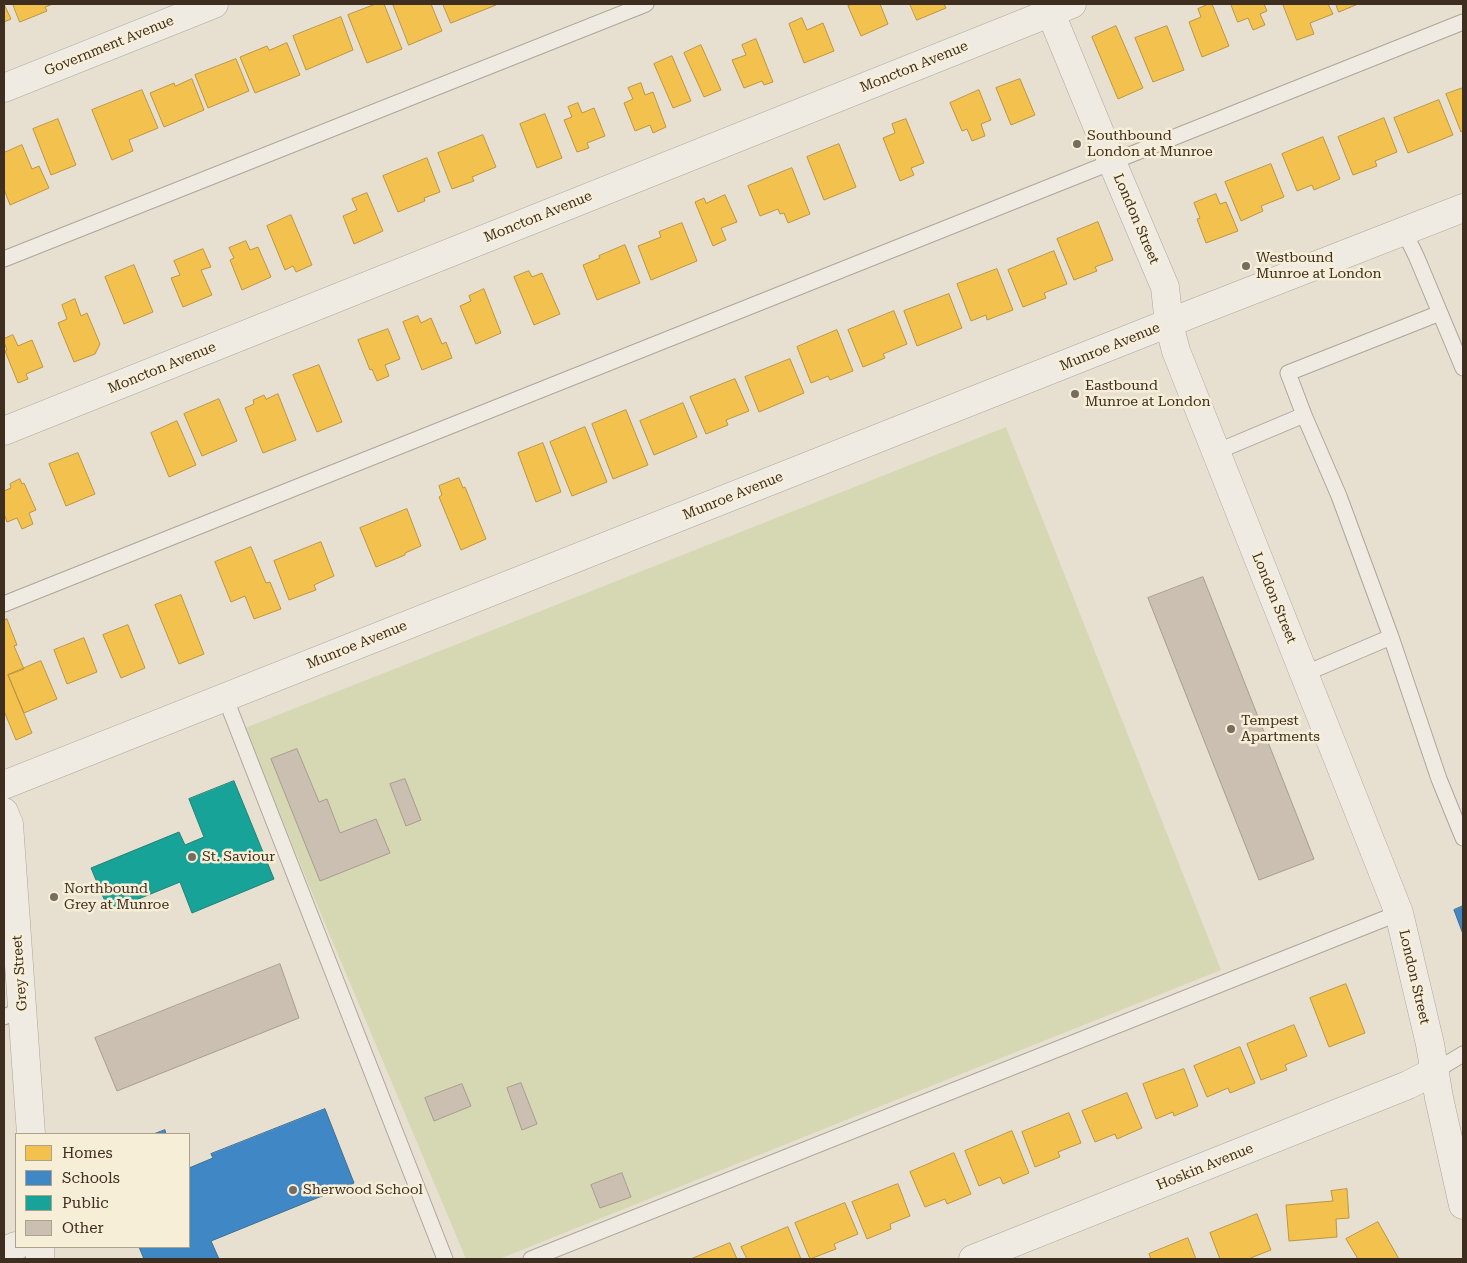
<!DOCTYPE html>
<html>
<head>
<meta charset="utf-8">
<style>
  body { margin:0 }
  #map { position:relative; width:1467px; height:1263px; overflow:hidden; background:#e7e0d1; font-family:"Roboto Serif",serif }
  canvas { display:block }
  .frame { position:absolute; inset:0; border:5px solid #3d2e20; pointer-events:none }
  .legend { position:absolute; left:15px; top:1133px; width:175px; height:115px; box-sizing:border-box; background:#f7eed8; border:1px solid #ada18e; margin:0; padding:6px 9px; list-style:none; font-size:15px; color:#3d2e20 }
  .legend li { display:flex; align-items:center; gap:10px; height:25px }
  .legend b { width:25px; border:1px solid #ada18e }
</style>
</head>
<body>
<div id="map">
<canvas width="1467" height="1263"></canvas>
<div class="frame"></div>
<ul class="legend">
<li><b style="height:14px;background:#f2c14e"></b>Homes</li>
<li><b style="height:14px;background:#3f88c5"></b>Schools</li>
<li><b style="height:14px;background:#17a398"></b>Public</li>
<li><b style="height:14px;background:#cbbfb2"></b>Other</li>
</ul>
</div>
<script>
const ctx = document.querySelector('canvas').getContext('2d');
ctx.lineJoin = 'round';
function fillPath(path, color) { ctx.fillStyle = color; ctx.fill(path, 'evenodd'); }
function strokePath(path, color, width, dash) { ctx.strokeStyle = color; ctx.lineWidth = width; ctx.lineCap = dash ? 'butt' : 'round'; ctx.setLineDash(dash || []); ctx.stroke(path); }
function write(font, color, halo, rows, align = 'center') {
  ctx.font = font + ' "Roboto Serif",serif'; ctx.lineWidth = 5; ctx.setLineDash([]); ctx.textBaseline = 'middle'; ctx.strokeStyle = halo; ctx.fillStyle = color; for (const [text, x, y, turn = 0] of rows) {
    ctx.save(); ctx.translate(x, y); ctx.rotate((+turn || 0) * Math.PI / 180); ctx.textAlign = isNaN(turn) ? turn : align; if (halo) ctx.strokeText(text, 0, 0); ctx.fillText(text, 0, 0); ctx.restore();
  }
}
fillPath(new Path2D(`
  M1006 427 1221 970 499 1259H466L308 883 245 728Z`), '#d6d7b3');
const homes = new Path2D(`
  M4 4 11 19 4 22Z
  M13 4H53L45 7 47 11 20 22Z
  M376 4H384L402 49 367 63 348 15Z
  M393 4H431L442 31 409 45Z
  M443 4H495L496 5 451 23Z
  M853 4H880L888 24 861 36 848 6Z
  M910 4H944L946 8 917 20Z
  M1209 4H1212L1229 46 1202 57 1189 22 1201 17 1198 9Z
  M1231 4H1264L1267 11 1260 14 1265 25 1253 30 1248 18 1238 22Z
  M1283 4H1328L1333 14 1310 23 1314 34 1297 40Z
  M1336 4H1358L1339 12Z
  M341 17 353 50 306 70 293 36Z
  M802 18 807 30 823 23 834 51 804 63 789 24Z
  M1116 26 1143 88 1118 99 1092 37Z
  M1167 26 1184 70 1153 82 1135 38Z
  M756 39 773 82 764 85 762 81 744 88 732 60 746 55 742 45Z
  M287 43 300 75 255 93 240 57 267 46 269 50Z
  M701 45 721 90 704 97 684 53Z
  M672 56 691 101 673 108 654 64Z
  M236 59 249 91 208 108 195 75Z
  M192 79 204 110 164 127 150 93 174 83 175 86Z
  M1020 79 1035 115 1011 125 996 88Z
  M641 83 645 95 653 92 666 127 653 133 650 125 635 131 624 103 633 99 628 88Z
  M1463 88V131L1461 132 1446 94Z
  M142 90 158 128 129 140 133 151 112 160 92 110Z
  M979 90 991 120 981 124 985 136 972 141 967 129 962 131 950 103Z
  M1439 100 1453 135 1408 153 1394 118Z
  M578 103 582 113 594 108 605 136 587 143 589 148 577 152 564 120 572 117 568 107Z
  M545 114 562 158 537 168 520 124Z
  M1384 118 1397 152 1375 161 1377 166 1353 175 1338 137Z
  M58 119 76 165 51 175 33 129Z
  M906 119 924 163 911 168 914 175 900 181 883 138 895 133 892 124Z
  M483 135 496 167 472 177 474 181 452 189 438 153Z
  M1323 137 1340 179 1314 190 1312 185 1297 191 1282 154Z
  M839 144 856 187 824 200 807 157Z
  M22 145 32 169 39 166 49 188 10 205 4 189V153Z
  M427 158 440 192 424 198 425 201 398 212 383 176Z
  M1271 164 1284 197 1261 206 1263 211 1241 221 1225 182Z
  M792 168 810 214 788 223 784 213 780 214 778 209 760 216 748 186Z
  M367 193 383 231 354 244 343 216 357 210 352 199Z
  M1216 194 1220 204 1226 202 1238 231 1206 243 1197 219 1200 218 1194 203Z
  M725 195 737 222 721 228 726 240 713 246 695 202 704 198 706 203Z
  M291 215 312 265 296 272 293 266 285 270 267 226Z
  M1098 222 1113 260 1095 267 1097 271 1074 280 1057 239Z
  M682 223 697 261 651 280 638 246 661 237 659 232Z
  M246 241 250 250 258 247 271 277 242 290 230 260 234 258 229 248Z
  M625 245 640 283 597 300 583 265 600 258 599 256Z
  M203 249 211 267 201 270 212 295 183 307 171 278 180 275 174 261Z
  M1054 251 1067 284 1044 293 1046 298 1023 307 1008 270Z
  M134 265 153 312 124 324 105 277Z
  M997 269 1013 310 987 320 986 315 971 321 957 284Z
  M529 271 532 277 542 273 560 314 534 325 514 277Z
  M484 289 501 333 476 344 460 306 471 301 469 296Z
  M949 294 962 328 917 346 904 311Z
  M75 299 81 316 87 313 100 344 95 354 74 362 58 323 67 319 62 305Z
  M894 311 907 344 883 354 885 358 863 367 848 330Z
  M418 316 421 323 431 318 442 344 446 342 452 358 422 370 403 322Z
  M388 329 400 359 385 365 389 376 377 381 372 369 370 370 358 340Z
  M837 330 853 371 830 380 828 376 811 383 797 347Z
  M13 335 18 346 32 340 43 367 26 374 28 379 18 383 5 351 7 350 4 342V339Z
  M790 359 804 393 759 412 745 377Z
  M319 365 342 422 317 432 293 375Z
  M735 379 749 411 726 420 728 425 706 434 690 397Z
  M278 394 296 440 263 453 245 408 254 404 253 400 264 395 266 399Z
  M219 399 237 441 202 456 184 414Z
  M683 403 697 437 654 455 640 421Z
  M626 410 648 465 613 479 592 424Z
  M177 421 196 465 169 477 151 433Z
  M585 427 607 482 572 496 550 442Z
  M543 443 561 492 536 502 518 453Z
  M78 453 95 494 66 506 49 464Z
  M459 478 463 488 465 487 486 539 461 550 439 497 442 495 439 486Z
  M20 479 22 484 24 483 36 510 29 513 33 524 22 529 17 518 7 522 4 514V491L11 488 10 484Z
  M407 509 421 546 405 553V555L376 567 360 528Z
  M321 542 334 576 314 585 316 590 289 600 274 561Z
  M251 547 266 583 270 582 281 609 254 619 245 596 231 602 215 562Z
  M181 595 204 654 179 664 155 605Z
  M7 619 17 645 14 646 24 669 8 675 32 733 16 740 4 711V621Z
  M128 625 145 668 121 678 103 635Z
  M84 638 97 672 67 684 54 650Z
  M41 661 57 699 24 713 8 675Z
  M1346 984 1365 1033 1329 1047 1310 998Z
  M1294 1025 1307 1056 1285 1065 1287 1070 1261 1080 1247 1044Z
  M1240 1047 1255 1083 1230 1093 1228 1088 1207 1097 1194 1066Z
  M1184 1069 1198 1106 1174 1116 1173 1112 1156 1119 1143 1084Z
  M1127 1093 1142 1128 1117 1139 1115 1134 1095 1142 1082 1111Z
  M1069 1113 1081 1143 1058 1152 1060 1157 1035 1167 1022 1132Z
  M1012 1131 1029 1173 1003 1184 1000 1177 979 1186 965 1151Z
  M954 1153 971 1194 947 1204 945 1199 925 1207 910 1172Z
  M898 1184 910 1216 890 1224 891 1229 867 1239 852 1202Z
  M1347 1189 1349 1218 1336 1219 1337 1237 1289 1241 1286 1205 1333 1201 1331 1191Z
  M845 1203 858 1234 834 1244 836 1249 810 1259 795 1223Z
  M1257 1214 1271 1250 1248 1259H1220L1210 1233Z
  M1378 1222 1399 1259H1358L1346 1239Z
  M788 1227 801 1259H747L741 1247Z
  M1188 1238 1196 1259H1151L1149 1254Z
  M730 1243 737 1259H691Z`);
fillPath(homes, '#f2c14e');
strokePath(homes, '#bc9540', 1);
const schools = new Path2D(`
  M1463 906V934L1454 910Z
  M325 1109 354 1183 211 1241 219 1259H144L139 1247H189V1168L213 1158 211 1154Z
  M165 1130 166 1134H154Z`);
fillPath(schools, '#3f88c5');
strokePath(schools, '#3e6d94', 1);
const public = new Path2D(`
  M234 781 274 879 192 913 180 882 109 911 91 868 179 832 185 845 204 837 189 799Z`);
fillPath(public, '#17a398');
strokePath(public, '#228074', 1);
const building = new Path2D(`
  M1203 577 1314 859 1259 880 1148 598Z
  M297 749 319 802 327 799 340 833 376 819 390 853 320 881 271 759Z
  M405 779 421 820 406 826 390 784Z
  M280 964 299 1018 117 1091 95 1038Z
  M521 1083 537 1124 522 1130 507 1088Z
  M462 1084 471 1106 434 1121 425 1098Z
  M622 1173 631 1197 600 1208 591 1185Z`);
fillPath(building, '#cbbfb2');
strokePath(building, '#a89c90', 1);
const service = new Path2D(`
  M1404 231 1417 258 1463 368
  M4 259 646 4
  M1304 415 1288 373 1440 313
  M1216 452 1304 415 1339 496 1391 637 1304 674
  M4 604 1463 22
  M1391 637 1439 779 1463 838
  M225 697 445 1259
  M4 1017 22 1009
  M1435 1071 1463 1054
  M531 1259 1399 913`);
const minor = new Path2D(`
  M1047 4 1112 162 1165 287 1169 324 1176 351 1399 913 1430 1044 1439 1098 1463 1205
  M4 88 214 4
  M4 431 1072 4
  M4 1251 16 1246
  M973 1259 1408 1085 1435 1071`);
const tertiary = new Path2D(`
  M4 785 1199 311 1463 208
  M4 812 9 824 31 1134
  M40 1247V1259`);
strokePath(service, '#ada599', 17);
strokePath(minor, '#ada599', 29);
strokePath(tertiary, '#ada599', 29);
strokePath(service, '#efebe3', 15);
strokePath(minor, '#efebe3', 28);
strokePath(tertiary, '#efebe3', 28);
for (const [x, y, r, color] of [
  [1077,144,5,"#786c5e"],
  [1246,266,5,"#786c5e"],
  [1075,394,5,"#786c5e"],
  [1231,729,5,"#786c5e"],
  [192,857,5,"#786c5e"],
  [54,897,5,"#786c5e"],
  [293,1190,5,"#786c5e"]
]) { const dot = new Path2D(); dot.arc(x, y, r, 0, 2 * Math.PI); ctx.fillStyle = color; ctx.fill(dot); strokePath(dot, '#f7eed8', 2); }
write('14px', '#3d2e20', '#f7eed8', [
  ["Government Avenue",109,46,-22],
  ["Moncton Avenue",914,67,-22],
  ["Moncton Avenue",538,217,-22],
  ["London Street",1136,219,67],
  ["Munroe Avenue",1110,347,-22],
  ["Moncton Avenue",162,368,-22],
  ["Munroe Avenue",733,496,-22],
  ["London Street",1274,598,68],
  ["Munroe Avenue",357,645,-22],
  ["Grey Street",20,973,-94],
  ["London Street",1414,977,77],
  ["Hoskin Avenue",1205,1167,-22]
]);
write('14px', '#3d2e20', '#f7eed8', [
  ["Southbound",1087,136],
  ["London at Munroe",1087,152],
  ["Westbound",1256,258],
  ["Munroe at London",1256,274],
  ["Eastbound",1085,386],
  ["Munroe at London",1085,402],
  ["Tempest",1241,721],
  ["Apartments",1241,737],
  ["St. Saviour",202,857],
  ["Northbound",64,889],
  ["Grey at Munroe",64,905],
  ["Sherwood School",303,1190]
], 'left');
</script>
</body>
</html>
